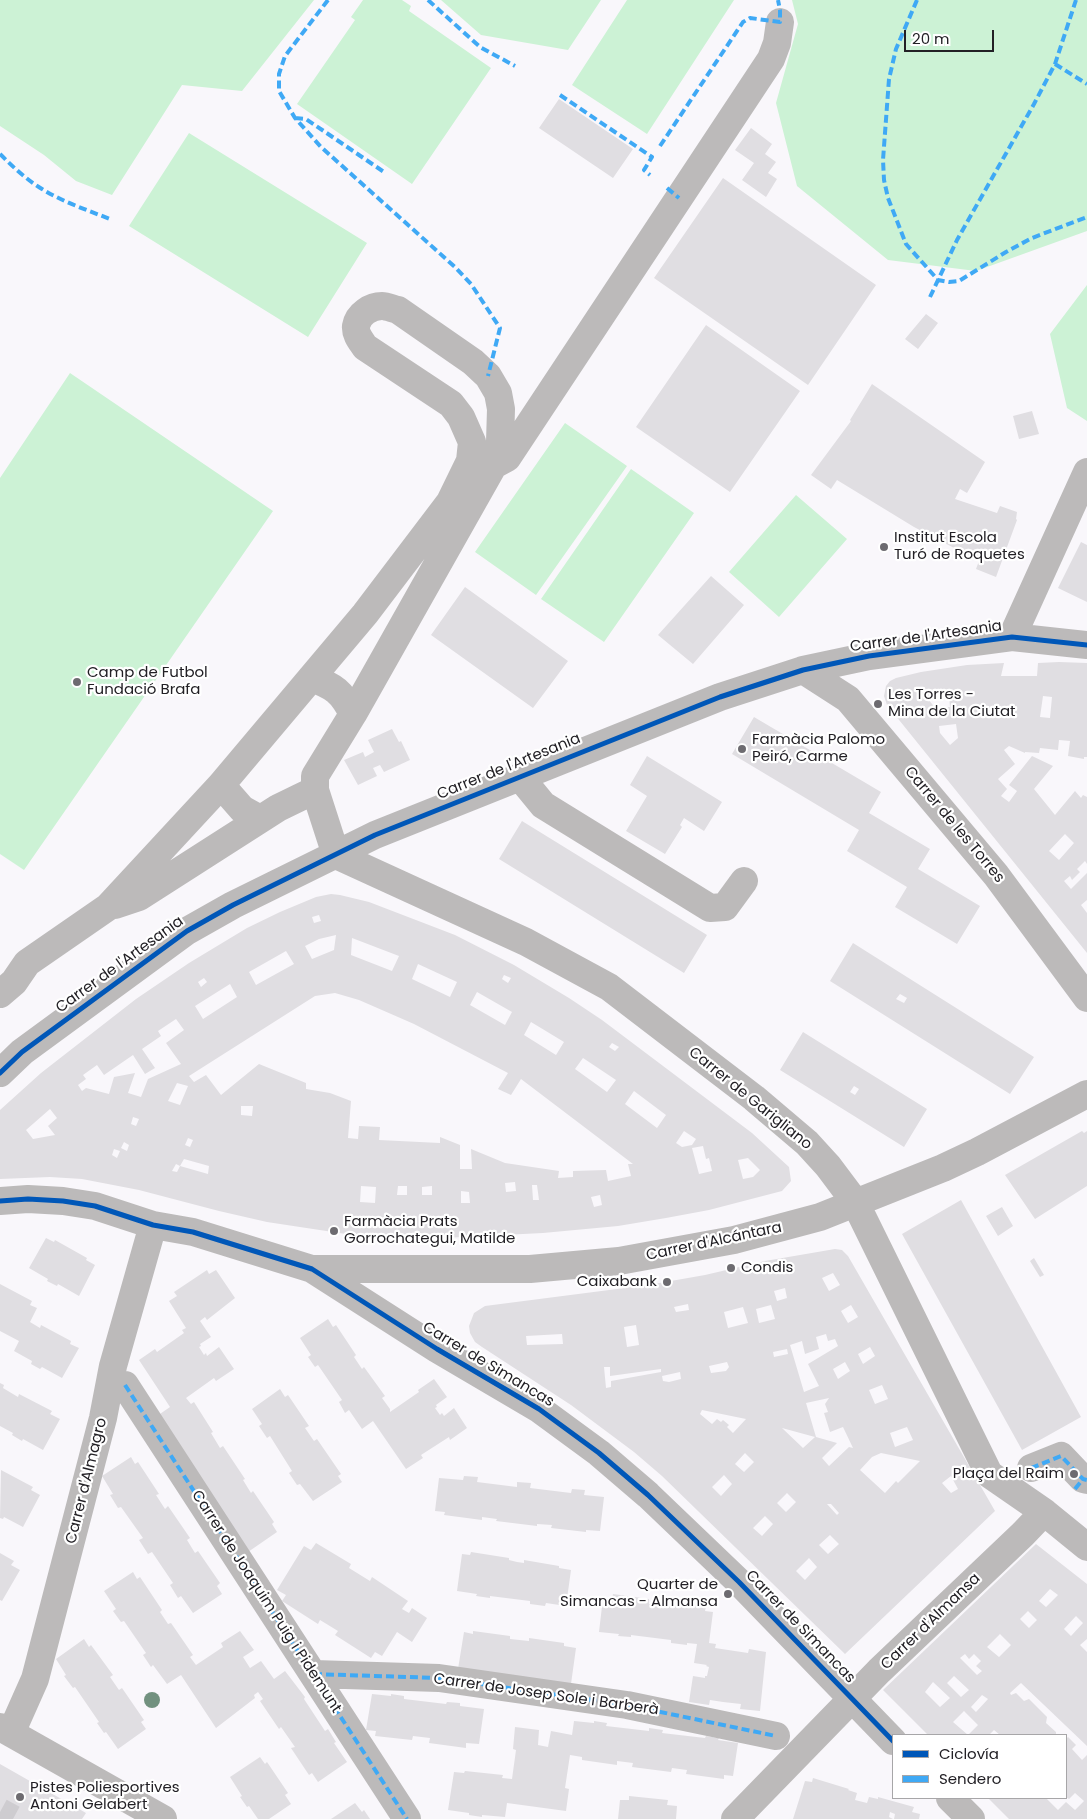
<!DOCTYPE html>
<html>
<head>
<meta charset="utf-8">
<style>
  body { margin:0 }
  #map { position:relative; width:1087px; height:1819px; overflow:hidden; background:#f9f7fb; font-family:Poppins,sans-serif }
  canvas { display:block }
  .legend { position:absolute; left:892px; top:1734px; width:175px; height:65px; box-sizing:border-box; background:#fff; border:1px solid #a7a6a8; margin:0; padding:6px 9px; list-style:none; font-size:15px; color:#222025 }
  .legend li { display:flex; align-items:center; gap:10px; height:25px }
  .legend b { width:25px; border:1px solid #a7a6a8 }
  .scale { position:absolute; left:904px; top:30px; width:90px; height:22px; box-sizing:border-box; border:2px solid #222025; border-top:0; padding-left:6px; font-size:15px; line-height:18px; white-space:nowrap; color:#222025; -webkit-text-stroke:4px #fff; paint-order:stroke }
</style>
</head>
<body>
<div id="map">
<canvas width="1087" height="1819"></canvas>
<ul class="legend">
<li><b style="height:6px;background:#0057b8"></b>Ciclovía</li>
<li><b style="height:6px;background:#3fa9f5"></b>Sendero</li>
</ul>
<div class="scale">20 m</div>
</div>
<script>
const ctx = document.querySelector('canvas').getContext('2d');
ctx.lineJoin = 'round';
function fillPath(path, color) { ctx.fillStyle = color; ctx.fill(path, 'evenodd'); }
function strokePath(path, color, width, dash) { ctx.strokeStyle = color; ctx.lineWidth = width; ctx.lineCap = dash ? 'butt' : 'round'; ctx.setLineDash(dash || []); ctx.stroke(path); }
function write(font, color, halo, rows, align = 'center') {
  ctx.font = font + ' Poppins,sans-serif'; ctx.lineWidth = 4.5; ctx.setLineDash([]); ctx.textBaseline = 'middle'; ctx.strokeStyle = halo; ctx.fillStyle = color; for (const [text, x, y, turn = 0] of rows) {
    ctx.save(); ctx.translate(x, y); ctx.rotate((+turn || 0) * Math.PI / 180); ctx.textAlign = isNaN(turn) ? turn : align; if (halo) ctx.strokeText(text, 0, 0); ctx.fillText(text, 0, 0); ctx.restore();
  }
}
fillPath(new Path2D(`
  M0 0H314L242 91 182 85 112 195 76 181 44 155 0 126Z
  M363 0H402L411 6 409 11 491 68 412 184 297 104 355 20 351 17Z
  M441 0H601L568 50 481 35Z
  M627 0H734L647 134 572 85Z
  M792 0H1087V231L976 271 888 260 797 186 776 103 798 24Z
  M189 133 367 243 308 337 129 226Z
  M1087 285V421L1067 408 1050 334Z
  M70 373 273 511 24 870 0 854V478Z
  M565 423 627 466 536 595 475 552Z
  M631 469 694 513 604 642 541 599Z
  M796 495 847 539 779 617 729 572Z`), '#ccf2d5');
fillPath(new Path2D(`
  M559 99 633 149 613 178 539 128Z
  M751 128 772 144 765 154 776 162 768 173 777 179 766 197 742 180 754 163 735 150Z
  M723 178 876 285 808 385 654 278Z
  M926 314 938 323 918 349 905 339Z
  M706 325 800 391 730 492 636 427Z
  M872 384 985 462 967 493 960 489 955 499 997 513 1000 506 1017 512 1016 519 1017 520 996 577 976 569 979 561 914 527 837 480 831 489 811 475 851 421 850 420Z
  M1032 411 1039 434 1019 439 1013 416Z
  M1081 542 1087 545V602L1058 588Z
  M711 576 744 605 693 664 658 635Z
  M465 587 568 661 533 708 431 635Z
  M1059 662 1087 663V757H1084V759L1068 756 1070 741 1059 740 1058 750 1040 748 1039 753 1025 752V753L1009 746 1004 750 1015 764 998 779 1007 789 1001 796 1009 802 1017 791 1009 785 1032 756 1053 766 1034 789 1055 815 1075 791 1081 798 1083 795 1087 797V864L1085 861 1077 869 1080 872 1072 880 1070 876 1064 881 1071 889 1087 873V900L1081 905 1087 913V953L887 705 884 696 886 686 890 681 896 678 921 672 967 665 1004 663 1001 676H1037L1038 663ZM949 696 950 707 936 709 928 699ZM1043 696 1052 697 1050 718 1040 717ZM956 724 958 738 950 745 940 733 939 726ZM1065 834 1074 843 1059 860 1049 851Z
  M754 717 881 792 869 813 930 849 918 869 980 906 957 944 895 907 907 887 847 851 859 830 732 754Z
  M392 729 399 742 401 741 410 760 384 772 380 765 373 768 377 776 358 785 344 760 363 752 365 757 374 752 368 740Z
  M647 756 722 802 704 831 684 818 680 825 682 827 665 854 626 831 647 796 630 785Z
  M522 821 707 935 684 973 499 859Z
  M331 894 340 895 369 902 455 935 514 965 569 998 602 1020 752 1133 789 1167 791 1181 782 1191 709 1210 666 1218 618 1226 543 1233 443 1238 397 1237 346 1234 267 1222 219 1211 139 1190 82 1179 50 1177 0 1179V1110L41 1073 136 999 189 963 247 928 280 912 316 897ZM319 915 321 921 314 923 312 917ZM336 935 334 950 312 959 305 946 319 939ZM352 938 399 956 392 971 351 955ZM286 951 294 964 256 985 249 972ZM418 964 457 982 450 997 412 979ZM504 975 511 978 508 983 502 979ZM204 978 207 982 201 987 198 982ZM230 984 237 997 203 1019 195 1006ZM477 992 512 1012 505 1025 470 1005ZM335 993 359 1000 414 1024 508 1073 498 1089 511 1095 521 1079 633 1164H628L631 1176 608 1181 606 1170 573 1171V1177L558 1178 559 1171 505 1163 471 1149 472 1169H460V1145L440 1137V1143L379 1140 380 1127 359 1126 358 1139 348 1138 351 1101 330 1093 306 1089V1083L259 1064 221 1095 206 1075 194 1082 189 1076 315 996ZM176 1019 184 1030 166 1043 181 1064 148 1079 141 1097 128 1093 135 1073 114 1077 109 1094 86 1088 82 1091 78 1085 86 1079 83 1075 97 1065 104 1075 133 1055 145 1074 155 1068 142 1049 161 1036 158 1031ZM531 1022 564 1042 556 1055 524 1035ZM612 1043 619 1047 615 1051 609 1047ZM583 1058 616 1080 607 1092 575 1069ZM177 1083 188 1086 180 1105 168 1101ZM634 1091 666 1115 657 1128 625 1104ZM241 1106H253L252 1116 241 1115ZM50 1109 57 1118 48 1126 55 1135 33 1139 26 1130ZM133 1117 139 1119 136 1126 131 1124ZM684 1131 696 1139 692 1145 682 1147 676 1143ZM188 1138 193 1140 190 1147 185 1145ZM124 1142 129 1145 127 1151 121 1148ZM703 1146 706 1159 709 1158 712 1171 699 1174 692 1148ZM114 1149 120 1151 117 1158 112 1155ZM748 1158 760 1170 753 1177 743 1179 738 1160ZM184 1159 209 1166 208 1174 180 1166 177 1172 172 1171 176 1164 180 1166ZM515 1182 516 1191 506 1192 505 1183ZM532 1185H537L539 1200H533ZM361 1186 376 1187 375 1203 360 1202ZM398 1186H407V1195H397ZM432 1186V1195H422V1187ZM461 1191 469 1192 470 1203H461ZM600 1195 602 1205 594 1207 591 1197Z
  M853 943 1034 1057 1010 1094 830 981ZM900 994 907 998 904 1003 896 999Z
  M803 1032 927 1109 904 1147 780 1070ZM854 1086 859 1089 855 1095 850 1092Z
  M1082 1131 1084 1133 1087 1131V1186L1035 1219 1005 1175Z
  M961 1200 1081 1417 1022 1450 902 1234Z
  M1002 1207 1013 1226 998 1236 986 1216Z
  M46 1238 54 1242 55 1240 87 1258 86 1260 95 1265 79 1296 58 1284 57 1286 47 1281 48 1279 29 1268Z
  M835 1249 842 1250 848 1256 995 1511 845 1654 662 1476 634 1452 571 1405 482 1347 475 1342 470 1333 469 1326 474 1313 485 1306 648 1285 705 1275 765 1261ZM833 1273 840 1285 829 1291 822 1278ZM785 1288 787 1298 777 1301 774 1291ZM688 1304 689 1310 676 1312 674 1307ZM771 1305 775 1319 759 1323 756 1309ZM851 1305 858 1317 848 1323 841 1311ZM743 1307 748 1323 728 1328 724 1312ZM636 1325 639 1345 627 1347 624 1327ZM562 1334 563 1344 527 1345 526 1336ZM826 1334 828 1341 835 1339 838 1346 808 1364 819 1386 804 1392 790 1345 802 1341 805 1354 819 1349 816 1337ZM870 1347 875 1356 863 1364 858 1354ZM787 1349 788 1354 774 1357 773 1352ZM727 1362 729 1367 726 1371 711 1373 709 1366ZM845 1362 850 1371 838 1379 833 1369ZM604 1367H610V1376L661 1369V1372L611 1381V1387L606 1388ZM680 1372 681 1379 669 1382 663 1381 662 1376ZM882 1385 888 1399 875 1404 869 1390ZM829 1398 825 1404 828 1412 824 1413 830 1432 843 1427 853 1448 849 1447 829 1466 822 1458 837 1443 816 1437 806 1403ZM702 1410 746 1419 733 1433 727 1427 729 1425 723 1420 721 1422 717 1419 712 1424 700 1414ZM907 1427 913 1440 895 1447 890 1433ZM782 1428 815 1437 803 1448ZM745 1453 754 1462 744 1472 735 1464ZM881 1453 920 1461 898 1483 896 1481 885 1493 860 1470 872 1457ZM724 1475 732 1484 721 1496 712 1487ZM951 1476 958 1489 951 1493 942 1483ZM787 1493 796 1502 786 1512 777 1503ZM827 1504H831L839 1513 837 1515ZM765 1516 773 1524 762 1536 753 1528ZM830 1535 839 1544 828 1554 819 1545ZM809 1558 817 1567 805 1580 796 1571Z
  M1034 1258 1044 1275 1040 1277 1030 1261Z
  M207 1270 209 1274 216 1270 235 1298 207 1320 205 1317 200 1321 211 1337 200 1344 201 1346 199 1347 204 1355 206 1353 207 1356 219 1347 234 1369 216 1381 214 1378 186 1398 191 1404 194 1402 213 1432 211 1433 220 1448 223 1446 245 1479 243 1480 251 1493 253 1491 274 1522 272 1524 277 1532 248 1552 157 1416 170 1407 139 1360 155 1349 157 1352 184 1333 182 1330 186 1328 169 1301 177 1296 174 1292Z
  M0 1284 32 1301 30 1305 37 1308 30 1322 40 1328 41 1325 71 1341 70 1344 79 1348 62 1378 42 1367 40 1369 31 1364 32 1361 14 1351 19 1341 0 1331Z
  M328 1319 333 1327 336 1325 356 1355 354 1357 362 1369 364 1367 385 1396 382 1398 390 1409V1412L419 1392 418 1390 434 1379 447 1397 436 1405 437 1407 435 1408 440 1415 442 1413 444 1416 454 1408 467 1428 450 1440 449 1437 421 1455 423 1458 406 1469 373 1421 362 1429 349 1410 345 1413 339 1402 342 1400 318 1365 315 1367 308 1357 311 1355 300 1338Z
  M0 1383 4 1385 3 1388 18 1397 19 1394 52 1411 50 1414 60 1419 43 1450 23 1439 22 1441 12 1435 13 1433 0 1426Z
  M280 1389 285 1397 288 1395 309 1426 305 1428 314 1441 317 1439 341 1474 338 1476 342 1482 313 1501 300 1484 297 1485 289 1473 292 1471 270 1436 267 1438 259 1426 262 1424 252 1409Z
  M131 1457 135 1464 138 1462 159 1494 156 1495 165 1509 168 1506 190 1538 187 1540 195 1553 198 1551 220 1583 217 1586 222 1594 193 1613 181 1596 178 1598 170 1585 173 1583 152 1552 148 1554 139 1540 143 1538 121 1507 118 1508 110 1495 113 1494 102 1476Z
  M1 1470 33 1487 31 1490 40 1495 23 1527 4 1517 3 1519 0 1518Z
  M464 1476 478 1477 477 1482 517 1487V1482L531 1483 530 1488 571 1493 572 1489 585 1490 584 1495 604 1497 600 1531 586 1530V1532L551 1528 552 1525 537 1524V1526L496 1521 497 1519 482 1517V1520L444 1515 445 1512 435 1511 439 1478 463 1480Z
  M316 1543 351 1564 349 1568 370 1581 372 1577 408 1601 402 1609 409 1613 412 1608 427 1618 412 1642 397 1632 382 1656 375 1652 371 1658 335 1635 338 1631 320 1620 318 1624 282 1601 286 1595 277 1590 304 1546 311 1550Z
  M1036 1544 1087 1584V1639L1080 1645 1087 1652V1746L1021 1683 1010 1693 1011 1695 1016 1693 1024 1701 1029 1699 1047 1717 1046 1723 1056 1732V1735H1000L994 1730 989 1735H928L883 1690ZM1050 1589 1058 1595 1046 1607 1039 1601ZM1028 1611 1037 1620 1029 1628 1020 1619ZM1076 1616 1083 1623 1071 1636 1064 1629ZM1000 1634 1011 1645 999 1657 987 1647ZM965 1654 969 1659 974 1654 981 1661 976 1666 982 1671 977 1675 960 1658ZM954 1676 969 1690 961 1697 947 1683ZM933 1682 950 1698 940 1707 925 1692ZM982 1695 988 1699 976 1712 971 1707ZM964 1711 978 1725 968 1735 953 1722Z
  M471 1552 509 1558V1560L517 1562 524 1563V1560L559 1566V1568L571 1570 566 1606 546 1603 545 1606 530 1604V1601L490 1596V1598L476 1596 477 1594 457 1591 462 1554 470 1555Z
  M0 1553 14 1561 11 1565 20 1570 2 1601 0 1600Z
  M133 1572 137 1579 140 1577 162 1610 160 1612 168 1624 171 1623 193 1655 190 1657 196 1665 223 1647 221 1643 240 1631 254 1650 243 1657 250 1668 261 1661 274 1679 285 1671 305 1697 304 1699 325 1731 328 1729 336 1742 334 1743 347 1762 318 1782 312 1773 309 1775 291 1748 295 1747 281 1727 279 1729 260 1701 263 1699 258 1692 254 1695 255 1698 216 1728 181 1675 167 1684 153 1665 151 1667 143 1655 146 1653 124 1621 121 1622 113 1611 116 1609 104 1591Z
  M613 1594 649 1599V1604L667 1606V1601L706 1606 705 1611 713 1612 709 1643 716 1644 715 1648 748 1653 749 1649 766 1652 760 1711 740 1709 741 1704 723 1702 710 1700 709 1705 689 1702 693 1676 705 1678V1676H707L709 1667 706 1666 707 1665 694 1663 697 1644 687 1643V1645L671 1643V1640L631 1635V1637L618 1636 619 1634 599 1632 603 1598 612 1599Z
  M473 1631 510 1636V1639L529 1641V1638L564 1643V1646L576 1648 571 1684 458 1669 464 1632 473 1634Z
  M84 1639 89 1647 91 1645 113 1675 110 1677 119 1690 122 1688 144 1720 141 1722 146 1729 118 1749 106 1732 104 1733 97 1723 99 1722 75 1687 73 1688 64 1676 66 1675 56 1659Z
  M372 1694 391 1696V1694L404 1696V1699L446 1704 447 1702 460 1703V1706L484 1709 479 1744 466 1743V1748L429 1743 430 1738 413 1736 412 1740 375 1736 376 1731 366 1730Z
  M574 1721 594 1723V1721L607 1723 606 1726 649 1731V1728L663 1730 662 1733 705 1738 706 1736 719 1738 718 1740 738 1743 733 1776 724 1775V1779L686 1774 687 1770 672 1768 671 1772 632 1767 633 1763 617 1761V1765L582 1760V1757L570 1755 565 1788 569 1789 566 1811 507 1803 505 1817 482 1815V1817L469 1815V1813L448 1810 454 1772 464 1773 465 1771 503 1775 502 1778 512 1779 516 1750 513 1749 515 1727 539 1730 538 1745 548 1747 551 1731 572 1735Z
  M1068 1737 1076 1745 1072 1749 1082 1760 1087 1755V1819H1009L988 1798H1046L1058 1810 1066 1802 1075 1810 1084 1801 1075 1793 1069 1799 1066 1797V1739Z
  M260 1757 265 1764 267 1762 288 1793 285 1795 291 1804 269 1819H258L249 1806 247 1807 240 1797 242 1796 230 1777Z
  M0 1764 86 1813 82 1819H0Z
  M813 1778 849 1789 848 1790 857 1793 855 1800 867 1803 869 1797 878 1799V1797L914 1807 912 1812 920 1814 919 1819H894L895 1814 890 1812 889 1817 893 1819H793L805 1781 812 1782Z
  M629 1796 668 1800 667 1805 677 1806 676 1819H618L620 1800H629Z
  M355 1803 362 1812 364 1810 370 1819H331Z`), '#e0dee2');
strokePath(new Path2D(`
  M0 1812 13 1819`), '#ceccd0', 28, [28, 14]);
strokePath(new Path2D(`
  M494 465 507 458 771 59 777 43 780 22
  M1012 637 1087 472
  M803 670 848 699 996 875 1087 998
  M311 678C334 686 342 692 353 714
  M520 777 543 805 710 908 725 907 744 881
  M221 785 242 809 260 819
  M115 905 139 897 278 808 315 790
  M0 994 14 982 27 963 108 907 221 785 365 614 450 502 470 461 472 442 461 417 451 404 365 347C361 341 355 334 356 326 358 314 371 306 382 306 387 306 393 309 398 310L473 362 488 376 498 393 501 409 500 442 493 466 353 714 315 776V790L336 855 526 942 609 987 754 1098 807 1143 828 1166 855 1202 989 1474 1044 1512 1087 1547
  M0 1073 22 1052 187 931 233 905 375 835 720 697 803 670 869 656 1012 637 1087 645
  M0 1201 28 1199 63 1201 95 1206 153 1225 193 1232 312 1269 437 1349 539 1409 599 1453 648 1495 739 1582 893 1741
  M312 1269H530L619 1261 734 1240 820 1217 943 1168 977 1152 1087 1094
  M125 1385 407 1819
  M1031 1468 1061 1456 1083 1479 1087 1480
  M314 1674 439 1678 627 1705 776 1736
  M0 1727 163 1819
  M11 1733 35 1679 103 1418 113 1366 153 1225
  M950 1798 971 1819
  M735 1819 879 1671 1023 1534 1044 1512`), '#bcbaba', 28);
strokePath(new Path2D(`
  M328 0 285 56 279 74V91L295 118 321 147 455 267 471 284 500 328 488 376
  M428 0 480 47 515 66
  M917 0 896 49 889 79 883 160 884 180 888 198 906 244 938 280 949 282 959 281 1006 252 1032 238 1087 217
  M1055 64 1087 84
  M560 95 652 157 644 170 650 175
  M295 118 306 119 384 172
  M660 146 743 22 750 18 780 22V10L778 0
  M0 154C13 167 27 180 42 189 63 202 87 210 110 219
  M667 188 679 198
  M930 297 957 240 1034 104 1055 64 1076 0
  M125 1385 407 1819
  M1031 1468 1061 1456 1083 1479 1087 1480
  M1075 1489 1083 1479
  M314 1674 439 1678 627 1705 776 1736`), '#3fa9f5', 4, [8, 4]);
strokePath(new Path2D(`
  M0 1073 22 1052 187 931 233 905 375 835 720 697 803 670 869 656 1012 637 1087 645
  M0 1201 28 1199 63 1201 95 1206 153 1225 193 1232 312 1269 437 1349 539 1409 599 1453 648 1495 739 1582 893 1741`), '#0057b8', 5);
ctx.fillStyle = '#72917f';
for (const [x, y] of [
  [152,1700]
]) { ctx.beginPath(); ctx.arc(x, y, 8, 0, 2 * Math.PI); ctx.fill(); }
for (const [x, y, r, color] of [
  [884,547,5,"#6d6b70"],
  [77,682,5,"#6d6b70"],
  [878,704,5,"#6d6b70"],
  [742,749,5,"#6d6b70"],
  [334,1231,5,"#6d6b70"],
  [731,1268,5,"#6d6b70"],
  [667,1282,5,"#6d6b70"],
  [1074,1474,5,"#6d6b70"],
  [728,1594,5,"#6d6b70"],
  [20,1797,5,"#6d6b70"]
]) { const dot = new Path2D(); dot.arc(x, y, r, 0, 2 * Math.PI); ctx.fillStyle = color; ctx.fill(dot); strokePath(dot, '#fff', 2); }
write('15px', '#222025', '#fff', [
  ["Institut Escola",894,538],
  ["Turó de Roquetes",894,555],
  ["Camp de Futbol",87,673],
  ["Fundació Brafa",87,690],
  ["Les Torres -",888,695],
  ["Mina de la Ciutat",888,712],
  ["Farmàcia Palomo",752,740],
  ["Peiró, Carme",752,757],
  ["Farmàcia Prats",344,1222],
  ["Gorrochategui, Matilde",344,1239],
  ["Condis",741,1268],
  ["Caixabank",657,1282,"right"],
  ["Plaça del Raim",1064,1474,"right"],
  ["Quarter de",718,1585,"right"],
  ["Simancas - Almansa",718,1602,"right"],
  ["Pistes Poliesportives",30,1788],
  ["Antoni Gelabert",30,1805]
], 'left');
write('15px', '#222025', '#fff', [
  ["Carrer de l'Artesania",926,637,-8],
  ["Carrer de l'Artesania",509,767,-22],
  ["Carrer de les Torres",954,825,50],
  ["Carrer de l'Artesania",120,965,-36],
  ["Carrer de Garigliano",750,1099,39],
  ["Carrer d'Alcántara",714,1242,-12],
  ["Carrer de Simancas",488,1365,31],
  ["Carrer d'Almagro",87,1481,-76],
  ["Carrer de Joaquim Puig i Pidemunt",266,1602,57],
  ["Carrer d'Almansa",931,1622,-44],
  ["Carrer de Simancas",800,1627,46],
  ["Carrer de Josep Sole i Barberà",546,1695,8]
]);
</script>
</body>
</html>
